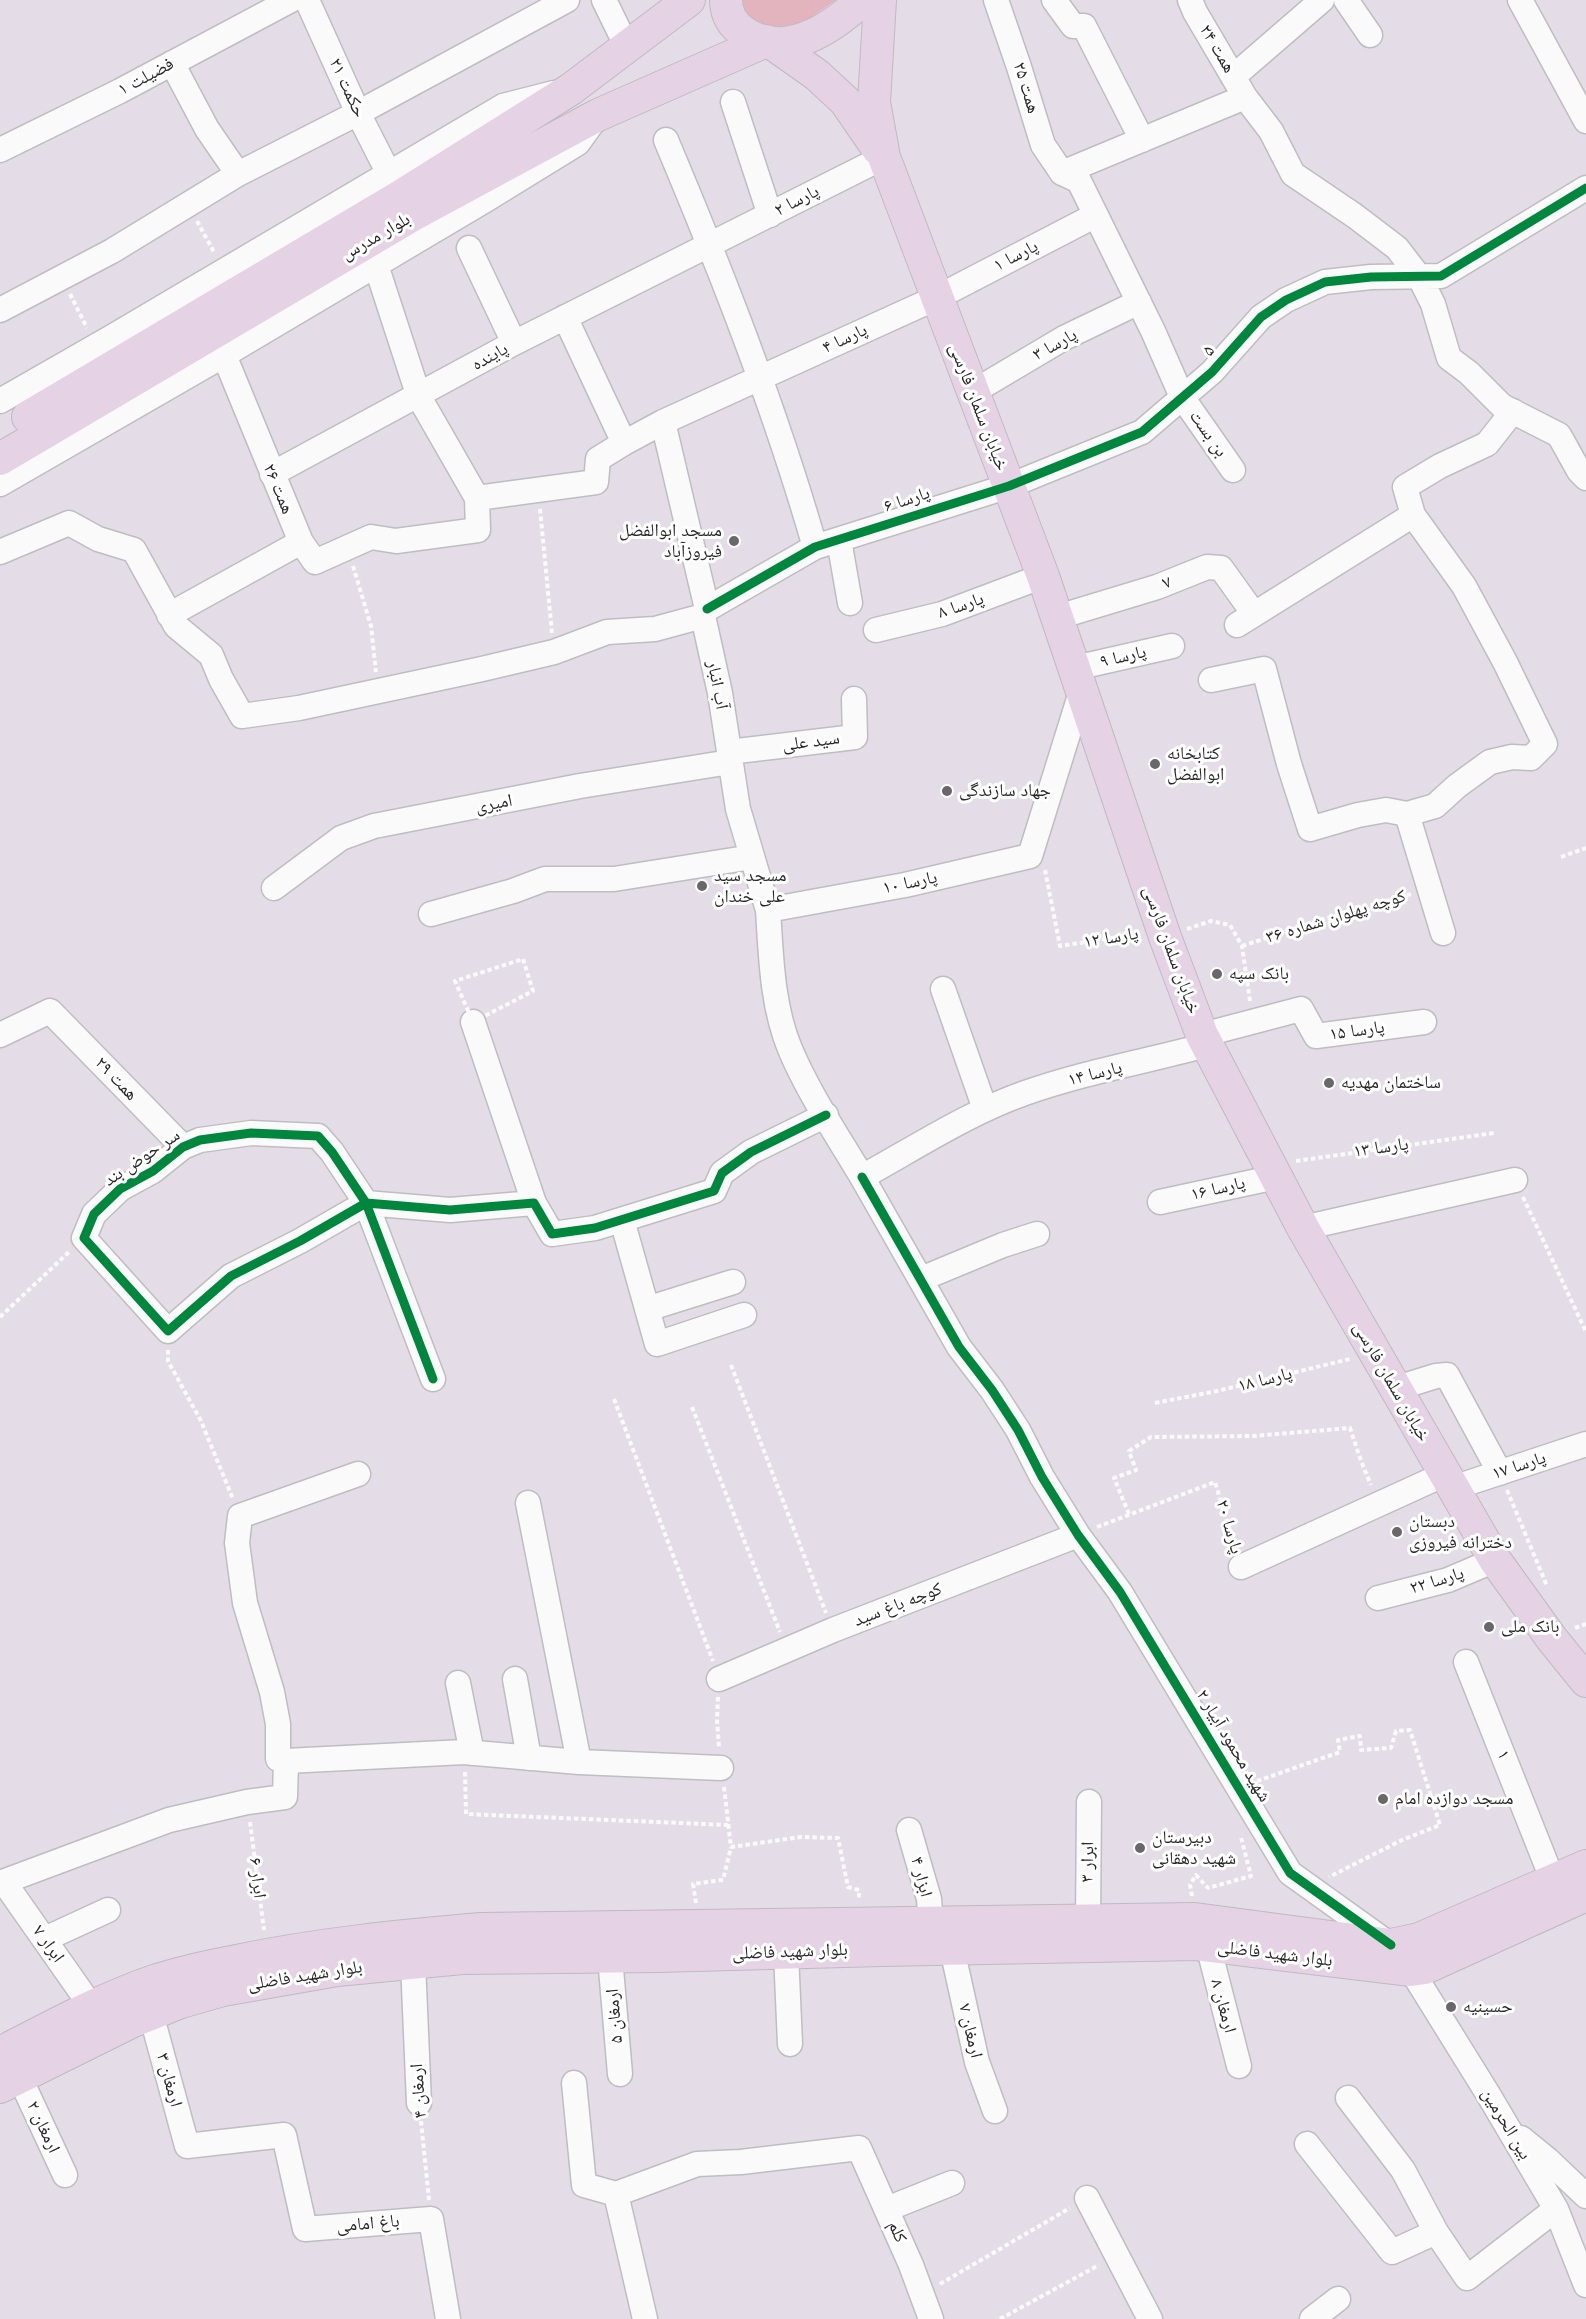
<!DOCTYPE html>
<html>
<head>
<meta charset="utf-8">
<style>
  body { margin:0 }
  canvas { display:block; background:#e4dce7 }
</style>
</head>
<body>
<canvas width="1586" height="2319"></canvas>
<script>
const ctx = document.querySelector('canvas').getContext('2d');
ctx.lineJoin = 'round';
function fillPath(path, color) { ctx.fillStyle = color; ctx.fill(path, 'evenodd'); }
function strokePath(path, color, width, dash) { ctx.strokeStyle = color; ctx.lineWidth = width; ctx.lineCap = dash ? 'butt' : 'round'; ctx.setLineDash(dash || []); ctx.stroke(path); }
function write(font, color, halo, rows, align = 'center') {
  ctx.font = font + ' Arial,"Noto Naskh Arabic",sans-serif'; ctx.lineWidth = 6; ctx.setLineDash([]); ctx.textBaseline = 'middle'; ctx.strokeStyle = halo; ctx.fillStyle = color; for (const [text, x, y, turn = 0] of rows) {
    ctx.save(); ctx.translate(x, y); ctx.rotate((+turn || 0) * Math.PI / 180); ctx.textAlign = isNaN(turn) ? turn : align; if (halo) ctx.strokeText(text, 0, 0); ctx.fillText(text, 0, 0); ctx.restore();
  }
}
fillPath(new Path2D(`
  M737 0H836L803 23 770 34 746 18Z`), '#e3b4be');
const minor = new Path2D(`
  M307 0 358 113 389 174
  M604 0 627 47
  M996 0 1019 67 1043 145 1062 173
  M1054 0 1073 26H1084L1142 140
  M1190 0 1195 12 1245 97 1271 131 1293 174 1355 216 1397 248 1420 278 1433 304 1449 358 1469 373 1502 406 1559 435 1579 471 1586 478
  M1346 0 1370 35
  M1520 0 1586 121
  M172 63 207 129 238 174
  M1233 77 1322 0
  M733 102 770 215
  M666 140C722 273 775 408 815 547
  M0 150 120 91 291 0
  M1062 173 1079 181 1153 331 1182 397 1233 470
  M1062 173 1245 97
  M469 248 514 343
  M376 265 419 397 477 498 596 482 598 459 624 443
  M0 310 112 251 238 174 358 113 567 0
  M565 317 624 443 663 422
  M224 355 301 542 315 562 371 537 396 541 478 530 477 498
  M973 392 1064 338 1139 302
  M0 401 112 337 503 106 554 93
  M272 474 514 343 884 157
  M0 484 224 355 484 201 578 143 593 122
  M839 540 850 603
  M0 552 69 523 98 539 134 550 176 626 211 655 221 679 242 716 299 708 482 669 554 652 607 632 655 629 703 616
  M707 609 815 547 1009 486 1142 432 1212 372 1261 317 1286 300 1325 282 1371 277 1441 276 1586 188
  M707 609 703 616 720 693 738 809 768 910 905 885 1030 856 1082 689
  M707 609 663 422 936 298 1096 215
  M169 615 301 542
  M1058 617 1157 587 1207 567 1221 568 1254 614
  M1237 625 1413 515 1405 487 1440 466 1487 444 1513 411
  M876 630 942 614 1043 576
  M1075 668 1172 646
  M1211 680 1264 669 1289 764 1310 829 1358 815 1386 810 1407 814 1435 806 1457 786 1490 762 1512 757 1531 758 1545 744 1505 662 1464 586 1413 515
  M729 752 855 737 854 699
  M1407 814 1443 933
  M274 888 341 838 374 826 580 786 730 762
  M768 910C771 956 772 1006 790 1049 809 1094 837 1135 862 1177 915 1148 968 1113 1025 1093 1085 1072 1147 1061 1207 1045
  M431 914 513 891 545 879H614L752 857
  M943 989 985 1109
  M473 1022 534 1203
  M0 1035 50 1011 183 1147
  M1202 1035 1301 1009 1316 1036 1424 1022
  M862 1177 959 1347 992 1390 1018 1430 1042 1477 1078 1535 1120 1592 1290 1873 1389 1944
  M1160 1202 1276 1177
  M622 1220 657 1344 744 1315
  M1303 1228 1515 1180
  M921 1279 1003 1245 1037 1234
  M647 1309 733 1282
  M433 1379 366 1203 300 1241 231 1276 168 1331 84 1238 94 1214 120 1189 153 1171 183 1147 200 1140 251 1133 318 1136 332 1152 366 1203 450 1210 534 1203 552 1234 595 1228 714 1191 722 1173 751 1152 826 1115
  M1394 1389 1436 1376 1447 1375 1500 1473
  M1453 1488 1586 1444
  M528 1503 579 1762
  M1241 1567 1445 1474
  M1378 1598 1448 1580 1495 1560
  M1466 1662 1553 1881
  M515 1679 529 1758
  M719 1679 833 1630 1078 1535
  M458 1683 472 1753
  M286 1761 278 1759V1724L272 1692 245 1603 237 1543 240 1516 358 1474
  M909 1830 929 1899 931 1924
  M4 1882 91 2006
  M0 1883 169 1820 247 1802 285 1797 286 1761 464 1752 579 1762 721 1768
  M1088 1922 1089 1802
  M45 1939 108 1910
  M1208 1945 1239 2066
  M952 1949 977 2062 995 2111
  M786 1953 790 2044
  M610 1957 620 2074
  M413 1963 419 2103
  M1411 1970 1488 2094 1556 2209 1586 2285
  M151 2014 187 2146 284 2135 305 2229 431 2219 448 2319
  M20 2078 65 2175
  M574 2083 584 2185 616 2194 697 2164 741 2162 859 2148 911 2265 931 2319
  M1521 2138 1548 2160 1586 2196
  M1307 2144 1392 2252 1436 2232 1403 2170 1348 2098
  M616 2194 645 2319
  M1087 2198 1150 2319
  M887 2209 952 2183
  M1436 2232 1467 2278 1556 2209
  M1312 2319 1338 2299`);
const major = new Path2D(`
  M726 0C726 15 733 26 746 34 787 59 832 28 862 0
  M880 0 874 102 884 157 1043 576 1165 937 1202 1035 1303 1228 1495 1560 1552 1639 1586 1681
  M773 44 817 75 845 101 878 149
  M28 417 399 197 571 89 689 0
  M0 459 413 215 598 115 766 41
  M0 2053C51 2027 101 1999 157 1980 183 1972 210 1966 237 1961 317 1944 399 1936 481 1929L1195 1919 1391 1945 1419 1939 1586 1866
  M0 2087 131 2022 181 2002 223 1990 337 1970 462 1958 659 1956 882 1950 1196 1944 1411 1970 1425 1968 1586 1895`);
strokePath(minor, '#bebec0', 27);
strokePath(major, '#bebbbf', 34);
strokePath(new Path2D(`
  M197 221 215 254
  M70 294 87 328
  M540 509 552 633
  M353 566 371 626 376 672
  M1561 857 1586 848
  M1045 870 1060 946 1138 934
  M1187 929 1211 921 1230 925 1242 946 1250 1001
  M1242 946 1343 913 1411 894
  M523 959 533 991 473 1022 455 981Z
  M1296 1161 1494 1133
  M1523 1197 1586 1332
  M0 1317 70 1251
  M168 1350V1361L201 1421 233 1499
  M731 1365 826 1613
  M614 1399 713 1661
  M1155 1403 1217 1391 1350 1359
  M692 1407 780 1632
  M1507 1490 1547 1586
  M1129 1514 1114 1478 1136 1470 1129 1451 1151 1437 1253 1436 1350 1428 1361 1461 1371 1485
  M1097 1527 1215 1482 1235 1549
  M1575 1628 1586 1624
  M718 1697 717 1720 719 1747
  M465 1772 466 1814 728 1825
  M1257 1781 1340 1752 1338 1740 1360 1736 1361 1750 1391 1748 1396 1731 1410 1730 1440 1825 1402 1840 1329 1877
  M724 1787 731 1847 801 1837 838 1838 848 1887 859 1890V1900
  M250 1822 264 1930
  M1192 1896 1190 1885 1196 1875 1208 1888 1251 1876 1241 1837
  M696 1903 693 1884 723 1880 731 1847
  M421 2121 429 2200
  M940 2284 1070 2208
  M1000 2319 1099 2265`), '#fbfafb', 4, [4.5, 3]);
strokePath(minor, '#fbfafb', 24);
strokePath(major, '#e5d2e5', 32);
strokePath(new Path2D(`
  M707 609 815 547 1009 486 1142 432 1212 372 1261 317 1286 300 1325 282 1371 277 1441 276 1586 188
  M862 1177 959 1347 992 1390 1018 1430 1042 1477 1078 1535 1120 1592 1290 1873 1391 1945
  M433 1379 366 1203 300 1241 231 1276 168 1331 84 1238 94 1214 120 1189 153 1171 183 1147 200 1140 251 1133 318 1136 332 1152 366 1203 450 1210 534 1203 552 1234 595 1228 714 1191 722 1173 751 1152 826 1115`), '#00873e', 9);
for (const [x, y, r, color] of [
  [734,541,6,"#6a676b"],
  [1155,764,6,"#6a676b"],
  [947,791,6,"#6a676b"],
  [702,886,6,"#6a676b"],
  [1217,974,6,"#6a676b"],
  [1329,1083,6,"#6a676b"],
  [1397,1532,6,"#6a676b"],
  [1489,1627,6,"#6a676b"],
  [1383,1799,6,"#6a676b"],
  [1140,1848,6,"#6a676b"],
  [1451,2007,6,"#6a676b"]
]) { const dot = new Path2D(); dot.arc(x, y, r, 0, 2 * Math.PI); ctx.fillStyle = color; ctx.fill(dot); strokePath(dot, '#fff', 2); }
write('18px', '#282828', '#fff', [
  ["همت ۲۴",1217,49,59],
  ["فضیلت ۱",146,77,-28],
  ["حکمت ۲۱",347,88,65],
  ["همت ۲۵",1026,88,73],
  ["پارسا ۲",797,201,-27],
  ["بلوار مدرس",376,237,-30],
  ["پارسا ۱",1016,256,-27],
  ["پارسا ۴",845,339,-25],
  ["پارسا ۳",1055,345,-29],
  ["۵",1209,351,-49],
  ["پاینده",490,357,-29],
  ["خیابان سلمان فارسی",978,407,69],
  ["بن بست",1208,434,55],
  ["همت ۲۶",278,489,67],
  ["پارسا ۶",907,500,-18],
  ["۷",1167,583,-21],
  ["پارسا ۸",961,606,-19],
  ["پارسا ۹",1123,657,-13],
  ["آب انبار",717,685,79],
  ["سید علی",811,742,-7],
  ["امیری",494,804,-11],
  ["پارسا ۱۰",910,883,-12],
  ["کوچه پهلوان شماره ۳۶",1336,917,-17],
  ["پارسا ۱۲",1111,938,-9],
  ["خیابان سلمان فارسی",1171,950,70],
  ["پارسا ۱۵",1357,1031,-8],
  ["پارسا ۱۴",1095,1074,-14],
  ["همت ۲۹",116,1079,46],
  ["پارسا ۱۳",1381,1148,-8],
  ["سر حوض بند",142,1158,-34],
  ["پارسا ۱۶",1218,1189,-13],
  ["پارسا ۱۸",1265,1380,-14],
  ["خیابان سلمان فارسی",1391,1382,60],
  ["پارسا ۱۷",1519,1466,-18],
  ["پارسا ۲۰",1229,1527,74],
  ["پارسا ۲۲",1437,1581,-17],
  ["کوچه باغ سید",898,1605,-21],
  ["شهید محمود آبیار ۲",1233,1746,59],
  ["۱",1503,1755,68],
  ["ابرار ۳",1088,1862,-89],
  ["ابزار ۴",921,1877,75],
  ["ابرار ۶",257,1878,83],
  ["ابرار ۷",48,1944,55],
  ["بلوار شهید فاضلی",790,1952,-2],
  ["بلوار شهید فاضلی",1275,1954,7],
  ["بلوار شهید فاضلی",305,1976,-9],
  ["ارمغان ۸",1223,2006,75],
  ["ارمغان ۵",615,2016,-95],
  ["ارمغان ۷",970,2031,77],
  ["ارمغان ۳",169,2080,75],
  ["ارمغان ۴",419,2091,-94],
  ["بین الحرمین",1506,2124,59],
  ["ارمغان ۲",43,2127,65],
  ["باغ امامی",368,2224,-5],
  ["کلم",897,2232,67]
]);
write('18px', '#282828', '#fff', [
  ["مسجد ابوالفضل",722,531,"right"],
  ["فیروزآباد",722,552,"right"],
  ["کتابخانه",1167,754],
  ["ابوالفضل",1167,775],
  ["جهاد سازندگی",959,791],
  ["مسجد سید",714,876],
  ["علی خندان",714,897],
  ["بانک سپه",1229,974],
  ["ساختمان مهدیه",1341,1083],
  ["دبستان",1409,1522],
  ["دخترانه فیروزی",1409,1543],
  ["بانک ملی",1501,1627],
  ["مسجد دوازده امام",1395,1799],
  ["دبیرستان",1152,1838],
  ["شهید دهقانی",1152,1859],
  ["حسینیه",1463,2007]
], 'left');
</script>
</body>
</html>
